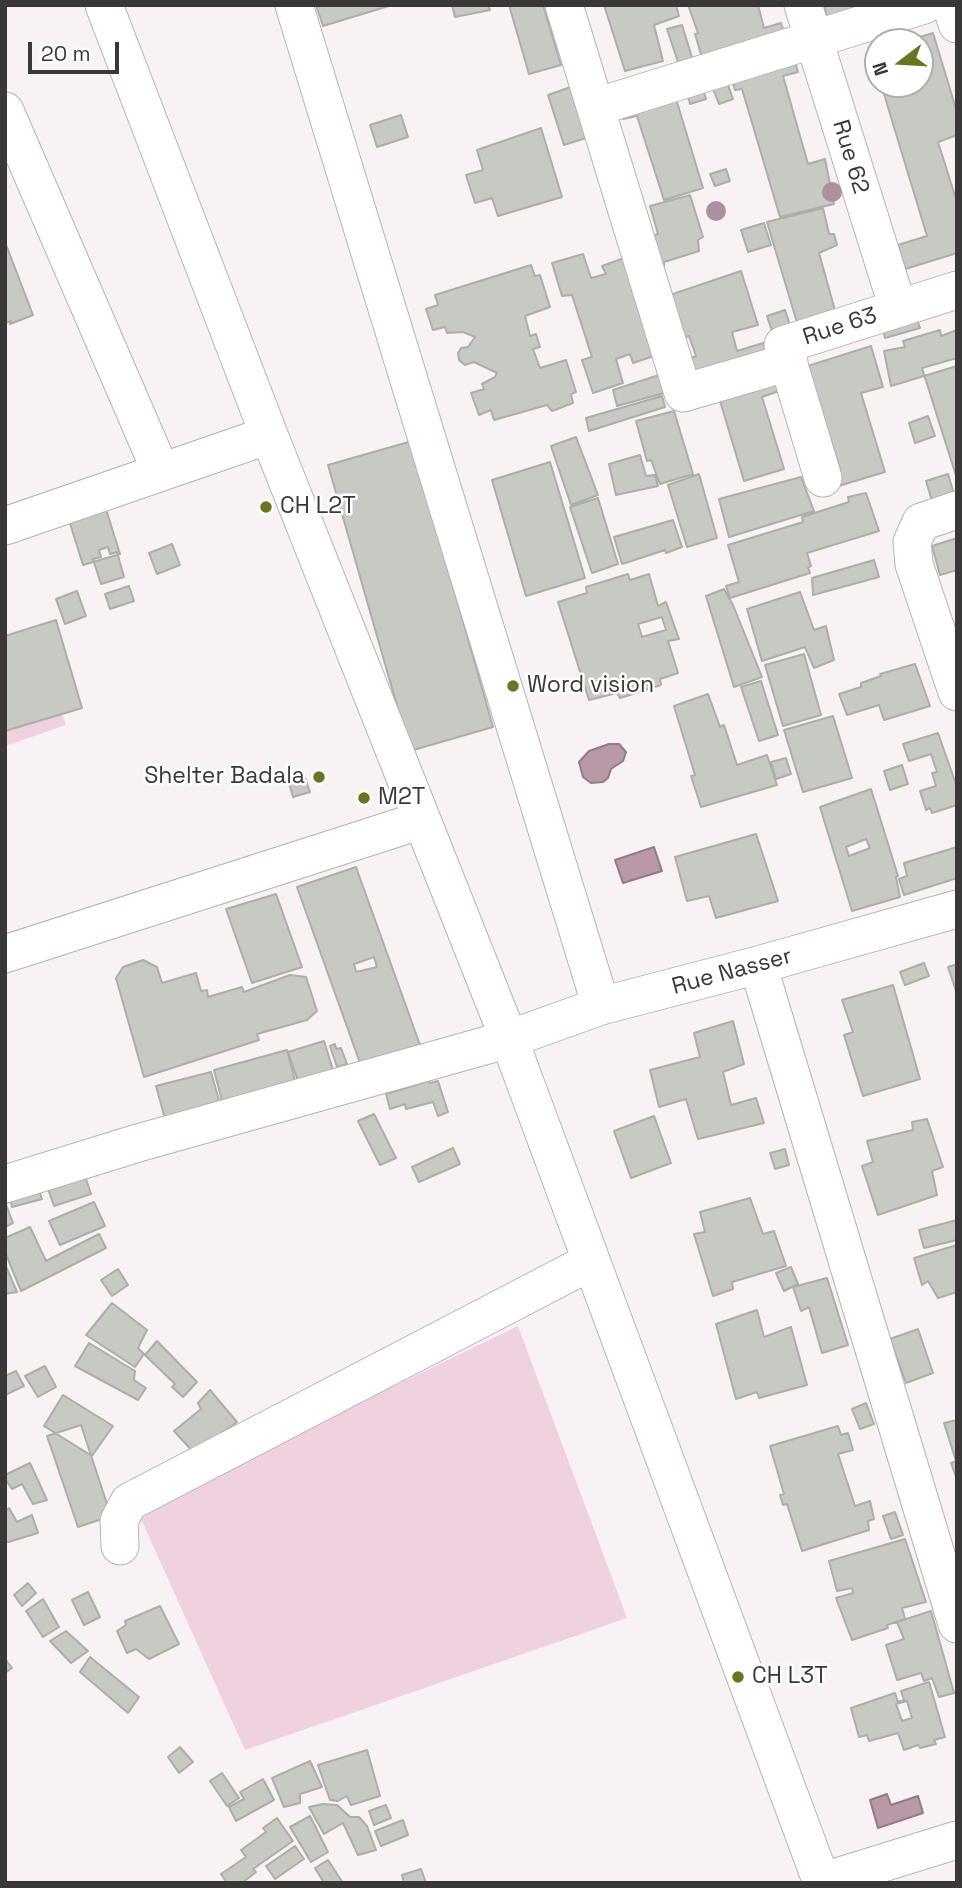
<!DOCTYPE html>
<html>
<head>
<meta charset="utf-8">
<style>
  body { margin:0 }
  #map { position:relative; width:962px; height:1888px; overflow:hidden; background:#f8f2f4; font-family:"Space Grotesk",sans-serif }
  canvas { display:block }
  .frame { position:absolute; inset:0; border:7px solid #393738; pointer-events:none }
  .north { position:absolute; left:864px; top:28px; width:70px; height:70px; box-sizing:border-box; background:#fff; border:2px solid #b0afaf; border-radius:50%; rotate:253deg; font-size:19px; font-weight:700; line-height:28px; text-align:center; color:#393738 }
  .north::after { content:''; display:block; margin:auto; width:24px; height:32px; background:#687623; clip-path:polygon(50% 0,100% 100%,50% 72%,0 100%) }
  .scale { position:absolute; left:28px; top:42px; width:91px; height:32px; box-sizing:border-box; border:4px solid #393738; border-top:0; padding-left:9px; font-size:21px; line-height:24px; white-space:nowrap; color:#393738; -webkit-text-stroke:5px #fff; paint-order:stroke }
</style>
</head>
<body>
<div id="map">
<canvas width="962" height="1888"></canvas>
<div class="frame"></div>
<div class="north">N</div>
<div class="scale">20 m</div>
</div>
<script>
const ctx = document.querySelector('canvas').getContext('2d');
ctx.lineJoin = 'round';
function fillPath(path, color) { ctx.fillStyle = color; ctx.fill(path, 'evenodd'); }
function strokePath(path, color, width, dash) { ctx.strokeStyle = color; ctx.lineWidth = width; ctx.lineCap = dash ? 'butt' : 'round'; ctx.setLineDash(dash || []); ctx.stroke(path); }
function write(font, color, halo, rows, align = 'center') {
  ctx.font = font + ' "Space Grotesk",sans-serif'; ctx.lineWidth = 5; ctx.setLineDash([]); ctx.textBaseline = 'middle'; ctx.strokeStyle = halo; ctx.fillStyle = color; for (const [text, x, y, turn = 0] of rows) {
    ctx.save(); ctx.translate(x, y); ctx.rotate((+turn || 0) * Math.PI / 180); ctx.textAlign = isNaN(turn) ? turn : align; if (halo) ctx.strokeText(text, 0, 0); ctx.fillText(text, 0, 0); ctx.restore();
  }
}
fillPath(new Path2D(`
  M43 661 66 725 5 746V674Z
  M518 1326 627 1618 245 1750 137 1510Z`), '#f0d1df');
const water = new Path2D(`
  M609 744H619L626 752 623 761 611 769 608 778 603 782 591 783 583 777 579 762 589 751Z
  M654 847 662 871 623 883 615 860Z
  M887 1794 891 1805 918 1796 923 1813 878 1828 870 1800Z`);
fillPath(water, '#b998a7');
strokePath(water, '#937b86', 2);
const building = new Path2D(`
  M316 5H392L323 26Z
  M452 5H488L490 10 455 17Z
  M509 5H543L561 65 529 74Z
  M604 5H676L679 16 654 25 663 61 625 71Z
  M688 5H758L764 28 781 23 786 38 703 61 695 34 698 33Z
  M824 5H899L829 27Z
  M682 25 694 64 680 68 667 29Z
  M933 33 957 112V135L938 142 957 202V253L905 269 898 245 927 236 881 84H920V42H903Z
  M878 50V76L871 52Z
  M792 52 798 72 783 76 808 164 825 159 834 204 780 217 742 89 735 90 730 72Z
  M724 74 733 99 719 104 709 79Z
  M701 82 706 99 690 104 685 86Z
  M576 85 592 136 564 145 548 95Z
  M673 89 703 188 664 200 637 116 623 119 619 106Z
  M401 115 408 137 377 147 370 125Z
  M541 128 562 197 498 216 492 198 475 203 466 175 483 170 477 150Z
  M726 169 730 181 715 186 710 174Z
  M690 195 703 237 698 240 699 251 664 262V266L659 269 642 239 658 234 650 206Z
  M823 208 829 234H834L837 245 819 253 836 314 798 326 767 222Z
  M764 223 771 245 748 252 741 230Z
  M5 242 33 315 10 324 11 321 5 323Z
  M583 254 591 278 606 274 602 266 624 258 654 356 633 363 630 354 616 359 623 383 593 393 582 360 592 357 572 295 562 296 552 263Z
  M531 265 535 276 540 275 550 307 525 316 530 336 536 334 540 347 533 349 540 368 566 360 576 392 571 394 573 403 552 411 547 405 494 420 491 410 479 415 471 393 484 389 482 384 495 377 497 373 474 362 465 365 459 360 458 353 461 348 468 347 475 337 463 332 447 333 445 327 433 330 426 309 438 305 435 295Z
  M741 271 758 325 732 332 737 351 763 343 768 358 686 383 678 362 696 356 689 336 672 341 658 299Z
  M785 310 791 328 773 334 767 316Z
  M916 317 920 328 885 338 882 327Z
  M940 330 941 336 957 330V366L891 386 884 351 905 347 903 341Z
  M871 346 883 387 861 393 885 472 832 488 827 473 840 469 830 438 817 442 808 366Z
  M957 358V479L922 368Z
  M662 374 668 392 617 406 613 390Z
  M774 376 779 391 762 397 784 469 744 481 718 394Z
  M662 396 665 407 589 431 586 418Z
  M674 411 693 474 660 484 651 460 647 461 636 421Z
  M928 416 935 436 915 443 909 423Z
  M576 437 598 495 571 505 551 446Z
  M412 441 493 727 410 751 328 465Z
  M640 455 646 476 655 475 658 486 616 495 609 464Z
  M550 462 585 578 526 596 492 480Z
  M699 474 717 538 687 547 668 485Z
  M948 474 954 494 932 501 926 481Z
  M801 477 814 511 729 537 719 499Z
  M866 493 879 531 807 553 811 566 808 568 810 573 730 598 726 586 739 582 728 545 803 522 802 517 849 502 848 497Z
  M598 498 618 564 592 573 570 507Z
  M105 506 120 554 83 565 68 517Z
  M673 520 682 547 666 553 665 550 622 564 614 537Z
  M957 538V570L940 575 932 546Z
  M172 544 180 565 157 574 149 553Z
  M108 547 110 554 117 552 124 577 101 584 93 559 101 557 99 550Z
  M874 560 879 577 813 595 812 578Z
  M628 574 630 580 649 574 658 606 666 602 679 639 668 641 678 673 660 679 661 685 620 698 617 693 589 700 558 602 587 593 586 587ZM662 617 666 630 642 637 638 624Z
  M129 586 134 601 110 609 105 594Z
  M724 589 733 605 762 677 734 687 706 596Z
  M77 591 86 616 65 624 56 599Z
  M800 592 814 630 826 626 834 660 814 668 805 647 762 661 747 609Z
  M56 620 82 708 5 731V636Z
  M804 654 821 715 783 726 765 665Z
  M915 664 930 706 884 720 879 705 847 715 839 694 861 687V683L881 676 880 674Z
  M761 681 778 735 759 741 741 687Z
  M708 694 720 727 724 725 737 765 767 755 777 785 701 807 691 776 695 775 674 706Z
  M833 716 852 778 803 792 784 730Z
  M938 733 957 787V805L932 813 930 808 926 810 920 791 936 786 932 773 937 772 931 754 909 761 903 744Z
  M786 758 791 774 776 779 771 762Z
  M902 765 908 784 890 790 884 771Z
  M305 778 310 792 293 797 289 783Z
  M871 789 898 876 896 877 900 897 852 911 820 807ZM866 839 870 848 849 856 846 847Z
  M756 834 778 901 716 918 709 896 687 901 675 857Z
  M957 847V878L904 895 899 879 907 876 904 863Z
  M356 867 420 1045 360 1063 297 887ZM374 957 377 967 356 972 354 964Z
  M276 894 302 967 252 983 226 909Z
  M143 960 157 967 162 983 196 973 201 991 207 990 208 997 242 987 244 992 290 975 306 977 317 1011 307 1020 257 1034 259 1040 144 1077 116 978 123 967Z
  M924 963 929 976 905 985 900 972Z
  M957 964V994L948 967Z
  M893 985 920 1079 863 1096 844 1035 853 1032 842 1000Z
  M733 1021 744 1064 723 1072 731 1105 756 1098 764 1123 698 1139 686 1099 659 1107 650 1070 700 1057 694 1033Z
  M324 1041 333 1070 298 1081 288 1052Z
  M335 1044 336 1049 341 1048 347 1064 337 1067 330 1046Z
  M287 1050 295 1081 222 1101 214 1070Z
  M211 1072 220 1104 165 1119 156 1086Z
  M429 1081 430 1083 438 1081 448 1112 438 1116 433 1102 406 1109 405 1104 390 1109 386 1094Z
  M374 1114 396 1158 380 1165 358 1121Z
  M654 1116 671 1163 631 1178 614 1131Z
  M927 1119 943 1167 932 1171 937 1195 878 1215 862 1166 873 1162 867 1141 913 1130 912 1122Z
  M453 1148 460 1164 419 1182 412 1167Z
  M785 1149 789 1165 775 1169 770 1153Z
  M83 1170 91 1194 54 1206 46 1183Z
  M37 1184 42 1199 12 1207 8 1191Z
  M750 1198 763 1234 774 1231 786 1266 732 1282 733 1289 713 1296 694 1234 705 1232 700 1212Z
  M5 1202 13 1223 5 1227Z
  M94 1202 105 1226 60 1245 49 1221Z
  M957 1220V1240L924 1248 919 1230Z
  M30 1227 46 1261 99 1234 106 1248 21 1291 5 1252V1238Z
  M957 1245V1292L938 1298 928 1281 922 1285 914 1258Z
  M5 1264 17 1292 5 1294Z
  M791 1267 798 1284 784 1291 776 1273Z
  M118 1269 128 1285 112 1296 101 1280Z
  M827 1278 848 1345 822 1353 809 1307 801 1311 793 1287Z
  M112 1303 147 1330 138 1348 144 1354 135 1367 86 1335Z
  M757 1310 764 1337 791 1327 807 1385 759 1398 757 1392 736 1399 716 1324Z
  M918 1329 933 1373 906 1383 890 1339Z
  M157 1341 197 1382 183 1397 172 1387 175 1384 145 1355Z
  M89 1343 135 1371 134 1380 146 1388 138 1400 75 1366Z
  M45 1366 56 1387 38 1397 25 1376Z
  M16 1371 24 1386 5 1395V1376Z
  M210 1390 237 1422 195 1454 174 1431 201 1409 198 1403Z
  M63 1395 113 1426 92 1456 44 1426Z
  M866 1403 874 1424 860 1429 852 1409Z
  M957 1420V1480L951 1463 956 1461 944 1423Z
  M81 1425 111 1516 78 1527 47 1436Z
  M838 1426 841 1435 848 1433 853 1450 838 1454 855 1506 870 1501 874 1519 868 1521 869 1530 802 1551 787 1504 783 1505 780 1495 784 1494 770 1446Z
  M30 1463 47 1500 33 1504 22 1484 12 1489 5 1479V1475Z
  M9 1508 17 1522 32 1515 38 1533 5 1543V1511Z
  M895 1512 903 1535 891 1539 883 1516Z
  M905 1539 926 1602 902 1608 905 1619 887 1625 888 1628 852 1640 836 1598 853 1593 852 1588 837 1591 829 1561Z
  M28 1583 36 1593 22 1606 14 1595Z
  M88 1592 100 1617 84 1625 72 1600Z
  M43 1599 59 1627 43 1637 26 1611Z
  M160 1606 179 1644 149 1659 136 1649 127 1653 117 1631 126 1625 125 1621Z
  M931 1611 954 1693 939 1697 932 1678 924 1681 921 1673 897 1680 886 1645 904 1639 897 1622Z
  M66 1631 88 1651 71 1663 50 1641Z
  M90 1657 139 1697 128 1713 80 1672Z
  M5 1659 12 1668 5 1673Z
  M929 1682 945 1737 934 1740 936 1744 920 1748 918 1745 904 1750 898 1733 869 1741 867 1735 859 1737 851 1708 895 1693 898 1702 904 1700 901 1691ZM907 1701 912 1718 902 1721 896 1704Z
  M180 1747 193 1762 179 1773 168 1757Z
  M367 1750 380 1796 351 1805 347 1796 338 1801 330 1800 318 1765Z
  M310 1761 322 1787 300 1794V1803L284 1807 272 1778Z
  M222 1773 239 1798 227 1806 210 1781Z
  M263 1779 274 1800 236 1821 229 1807 244 1799 240 1792Z
  M323 1804 337 1805 350 1817H359L367 1826 376 1850 358 1855 343 1823 324 1834 309 1807Z
  M386 1805 391 1818 374 1825 369 1811Z
  M310 1816 328 1852 311 1862 290 1827Z
  M277 1818 293 1841 253 1869 256 1872 242 1883H227L221 1874 246 1857 241 1850 266 1832 263 1828Z
  M403 1820 408 1835 381 1846 375 1831Z
  M295 1846 304 1859 275 1879 266 1866Z
  M328 1860 343 1883H324L315 1868Z
  M421 1869 426 1883H404L402 1875Z`);
fillPath(building, '#c7c9c3');
strokePath(building, '#acaea8', 2);
const minor = new Path2D(`
  M104 5 269 435 509 1039 822 1883
  M294 5 601 1006
  M564 5 683 393 789 362
  M803 5 898 308
  M951 5 957 24
  M596 107 924 5
  M5 111 161 472
  M823 478 783 345 957 290
  M957 510 921 522 912 542 914 564 957 692
  M5 526 269 435
  M5 954 422 820
  M758 965 957 1624
  M5 1184 138 1143 509 1039 601 1006 758 965 957 909
  M120 1546 119 1521 129 1502 590 1262
  M821 1882 957 1840`);
strokePath(minor, '#b8b2b5', 39);
strokePath(minor, '#fff', 37);
ctx.fillStyle = '#ad909f';
for (const [x, y] of [
  [832,192],
  [716,211]
]) { ctx.beginPath(); ctx.arc(x, y, 10, 0, 2 * Math.PI); ctx.fill(); }
for (const [x, y, r, color] of [
  [266,507,7,"#687623"],
  [513,686,7,"#687623"],
  [319,777,7,"#687623"],
  [364,798,7,"#687623"],
  [738,1677,7,"#687623"]
]) { const dot = new Path2D(); dot.arc(x, y, r, 0, 2 * Math.PI); ctx.fillStyle = color; ctx.fill(dot); strokePath(dot, '#fff', 2.5); }
write('23px', '#393738', '#fff', [
  ["Rue 62",850,157,73],
  ["Rue 63",840,327,-18],
  ["Rue Nasser",732,972,-15]
]);
write('23px', '#393738', '#fff', [
  ["CH L2T",280,507],
  ["Word vision",527,686],
  ["Shelter Badala",305,777,"right"],
  ["M2T",378,798],
  ["CH L3T",752,1677]
], 'left');
</script>
</body>
</html>
